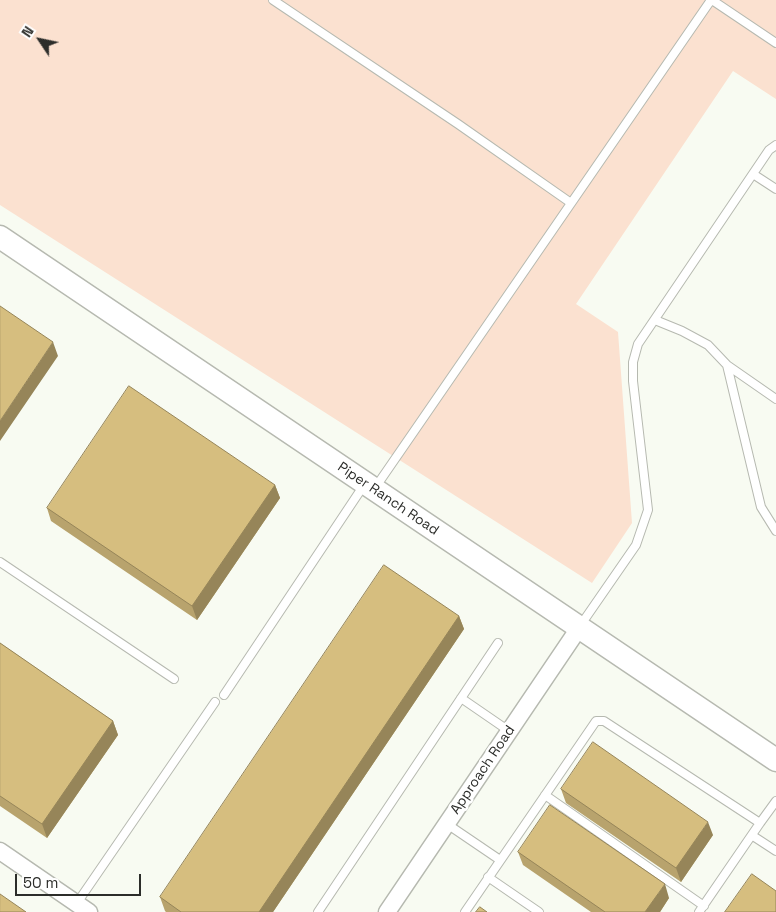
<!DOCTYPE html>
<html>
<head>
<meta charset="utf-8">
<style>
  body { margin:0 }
  #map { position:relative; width:776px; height:912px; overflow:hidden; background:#f8fbf2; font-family:"Space Grotesk",sans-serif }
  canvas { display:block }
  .north { position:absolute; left:15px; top:15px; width:50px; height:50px; -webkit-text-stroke:4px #fff; paint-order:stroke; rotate:304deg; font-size:14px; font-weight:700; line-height:20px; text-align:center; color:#2c2d2a }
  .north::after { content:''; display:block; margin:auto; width:18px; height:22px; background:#2c2d2a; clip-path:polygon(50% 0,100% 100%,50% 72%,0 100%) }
  .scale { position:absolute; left:15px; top:874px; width:126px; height:22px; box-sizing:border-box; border:2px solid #2c2d2a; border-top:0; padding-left:6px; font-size:15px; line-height:18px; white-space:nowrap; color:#2c2d2a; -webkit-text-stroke:4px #fff; paint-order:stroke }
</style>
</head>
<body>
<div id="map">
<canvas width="776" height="912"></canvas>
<div class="north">N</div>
<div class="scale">50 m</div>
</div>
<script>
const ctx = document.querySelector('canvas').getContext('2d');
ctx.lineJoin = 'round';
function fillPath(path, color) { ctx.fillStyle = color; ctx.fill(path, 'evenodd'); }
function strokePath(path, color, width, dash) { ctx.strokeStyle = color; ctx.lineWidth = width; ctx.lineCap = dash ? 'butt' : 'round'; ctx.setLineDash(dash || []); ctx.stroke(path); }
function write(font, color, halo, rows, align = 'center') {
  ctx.font = font + ' "Space Grotesk",sans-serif'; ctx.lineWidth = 5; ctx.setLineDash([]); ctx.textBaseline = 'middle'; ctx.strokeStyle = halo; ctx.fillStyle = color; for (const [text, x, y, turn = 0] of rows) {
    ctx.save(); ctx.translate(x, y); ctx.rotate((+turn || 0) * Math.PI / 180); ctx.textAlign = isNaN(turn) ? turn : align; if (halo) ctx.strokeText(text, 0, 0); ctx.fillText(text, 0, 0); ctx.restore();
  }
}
fillPath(new Path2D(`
  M0 0H776V99L733 71 576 304 618 332 632 523 592 583 0 205Z`), '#fbe1d0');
const lane = new Path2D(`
  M273 0 458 124 571 203
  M712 0 776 43
  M753 174 776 189
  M655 320 682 331 708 345 727 365 761 507 776 531
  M727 365 776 399
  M375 488 711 0
  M0 562 174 679
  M580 626 636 545 648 510 633 381V362L638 344 769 150 776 145
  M224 695 364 485
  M461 698 509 731
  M545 795 704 906
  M760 823 776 801
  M447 824 500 860
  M753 836 776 851
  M488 877 539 912
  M77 903 215 702
  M318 912 498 643
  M465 912 596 721H604L760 823 699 912`);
const street = new Path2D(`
  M0 851 89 912
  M387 912 579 628`);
const secondary = new Path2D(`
  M0 237 776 760`);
strokePath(lane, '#b6b9b0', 10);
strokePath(street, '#b6b9b0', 19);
strokePath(secondary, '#b6b9b0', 25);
strokePath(lane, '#fff', 8);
strokePath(street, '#fff', 16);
strokePath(secondary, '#fff', 22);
fillPath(new Path2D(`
  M275 485 280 498 197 620 51 521 47 508Z
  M459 616 464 629 273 912H166L165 911 160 897Z
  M0 643 113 721 118 735 47 838 0 806Z
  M561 789 713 835 681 882 566 803Z
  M518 852 669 898 660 912H591L523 865Z`), '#b8a36d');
fillPath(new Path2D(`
  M53 342 58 356 0 441V421Z
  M275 485 280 498 197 620 192 606Z
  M459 616 464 629 273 912H259Z
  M113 721 118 735 47 838 42 824Z
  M708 822 713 835 681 882 676 868Z
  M665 884 669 898 660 912H645Z`), '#968559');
const building = new Path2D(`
  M0 306 53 342 0 421Z
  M129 386 275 485 192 606 47 508Z
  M384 565 459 616 259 912H181L160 897Z
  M0 643 113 721 42 824 0 796Z
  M593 742 708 822 676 868 561 789Z
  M550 805 665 884 645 912H605L518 852Z
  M752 874 776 891V912H725Z
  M0 894 26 912H0Z
  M480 907 487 912H476Z`);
fillPath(building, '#d6be7f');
strokePath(building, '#968559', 1);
write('14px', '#2c2d2a', '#fff', [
  ["Piper Ranch Road",388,499,34],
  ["Approach Road",483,770,-56]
]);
</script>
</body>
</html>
